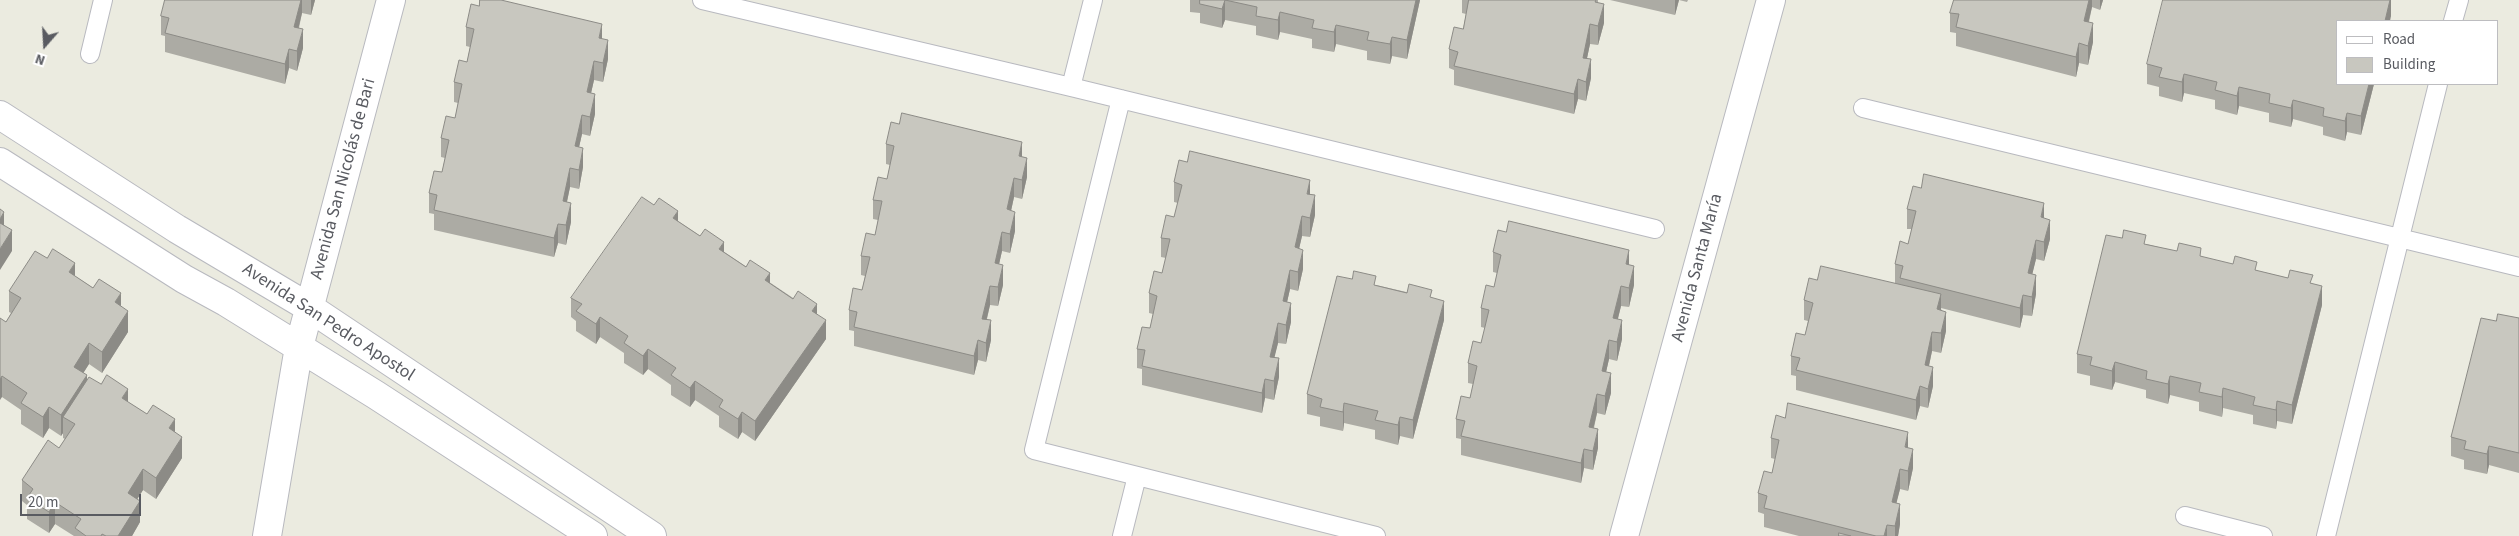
<!DOCTYPE html>
<html>
<head>
<meta charset="utf-8">
<style>
  body { margin:0 }
  #map { position:relative; width:2519px; height:536px; overflow:hidden; background:#ebebe0; font-family:"Source Sans 3",sans-serif }
  canvas { display:block }
  .legend { position:absolute; left:2336px; top:20px; width:162px; height:65px; box-sizing:border-box; background:#fff; border:1px solid #bdbdc0; margin:0; padding:6px 9px; list-style:none; font-size:15px; color:#595b61 }
  .legend li { display:flex; align-items:center; gap:10px; height:25px }
  .legend b { width:25px; border:1px solid #bdbdc0 }
  .north { position:absolute; left:20px; top:20px; width:50px; height:50px; -webkit-text-stroke:4px #fff; paint-order:stroke; rotate:199deg; font-size:14px; font-weight:700; line-height:20px; text-align:center; color:#595b61 }
  .north::after { content:''; display:block; margin:auto; width:18px; height:22px; background:#595b61; clip-path:polygon(50% 0,100% 100%,50% 72%,0 100%) }
  .scale { position:absolute; left:20px; top:494px; width:121px; height:22px; box-sizing:border-box; border:2px solid #595b61; border-top:0; padding-left:6px; font-size:15px; line-height:18px; white-space:nowrap; color:#595b61; -webkit-text-stroke:4px #fff; paint-order:stroke }
</style>
</head>
<body>
<div id="map">
<canvas width="2519" height="536"></canvas>
<ul class="legend">
<li><b style="height:6px;background:#fff"></b>Road</li>
<li><b style="height:14px;background:#c8c7bf"></b>Building</li>
</ul>
<div class="north">N</div>
<div class="scale">20 m</div>
</div>
<script>
const ctx = document.querySelector('canvas').getContext('2d');
ctx.lineJoin = 'round';
function strokePath(path, color, width, dash) { ctx.strokeStyle = color; ctx.lineWidth = width; ctx.lineCap = dash ? 'butt' : 'round'; ctx.setLineDash(dash || []); ctx.stroke(path); }
function fillPath(path, color) { ctx.fillStyle = color; ctx.fill(path, 'evenodd'); }
function write(font, color, halo, rows, align = 'center') {
  ctx.font = font + ' "Source Sans 3",sans-serif'; ctx.lineWidth = 4; ctx.setLineDash([]); ctx.textBaseline = 'middle'; ctx.strokeStyle = halo; ctx.fillStyle = color; for (const [text, x, y, turn = 0] of rows) {
    ctx.save(); ctx.translate(x, y); ctx.rotate((+turn || 0) * Math.PI / 180); ctx.textAlign = isNaN(turn) ? turn : align; if (halo) ctx.strokeText(text, 0, 0); ctx.fillText(text, 0, 0); ctx.restore();
  }
}
const lane = new Path2D(`
  M702 0 1071 87 1655 229
  M2453 21 2459 0
  M90 54 103 0
  M1071 87 1093 0
  M1121 99 1034 450 1376 536
  M1863 108 2519 267
  M2185 516 2263 536
  M1122 536 1137 476
  M2326 536 2438 84`);
const street = new Path2D(`
  M0 115 177 229 310 308 652 536
  M0 162 184 279 226 302 376 395 593 536
  M267 536 299 347 391 0
  M1624 536 1771 0`);
strokePath(lane, '#b8b9bf', 20);
strokePath(street, '#b8b9bf', 30);
strokePath(lane, '#fff', 18);
strokePath(street, '#fff', 28);
fillPath(new Path2D(`
  M165 0H315L311 15 302 13 299 28 303 48 297 71 289 68 285 84 165 52V36L161 35V16Z
  M1190 0H1420L1407 59 1392 56 1390 64 1367 60V51L1336 44 1334 52 1312 48V39L1280 32 1278 40 1256 35V26L1225 20 1222 28 1200 23V13L1190 12Z
  M1462 0H1598V3L1604 23 1598 45 1590 44 1587 58 1591 78 1586 101 1578 99 1574 114 1454 85V70L1449 68V49L1463 29 1466 14 1462 13Z
  M1610 0H1688L1687 2 1679 0 1675 15Z
  M1954 0H2103L2100 10 2092 7 2089 22 2093 42 2088 65 2079 63 2076 77 1956 46V33L1950 32V13Z
  M2391 0V16L2338 84H2374L2361 135 2347 132 2345 141 2323 135V127L2293 119 2291 127 2269 122V113L2239 106 2237 115 2215 109V100L2184 93 2182 102 2159 96V87L2147 84V64Z
  M466 27 602 39 608 59 603 82 594 80 591 93 595 114 590 136 582 134 579 147 583 167 579 189 570 187 567 202 571 222 566 245 558 243 554 257 434 230V214L429 213V193L442 172 445 158 441 157V138L455 118 458 103 454 102V82L467 62 470 47 466 46Z
  M886 144 1022 157 1027 177 1022 199 1014 197 1011 211 1015 231 1010 253 1002 251 999 264 1003 285 998 306 990 305 987 319 991 340 986 362 978 360 974 375 854 346V331L849 330V310L862 290 865 276 861 275V256L875 235 878 220 873 219V200L887 179 890 165 886 164Z
  M1174 182 1310 194 1315 215 1310 237 1302 236 1299 248 1303 269 1298 291 1290 289 1287 302 1291 322 1286 344 1278 343 1274 357 1279 377 1274 400 1265 398 1262 413 1142 385V369L1137 368V349L1150 328 1153 314 1149 313V293L1162 273 1166 258 1161 257V238L1174 217 1178 203 1174 202Z
  M1907 209 2044 218 2050 239 2044 261 2036 259 2032 274 2036 294 2032 316 2023 315 2020 328 1941 308 1946 331 1941 353 1932 351 1929 366 1933 386 1928 408 1920 406 1916 420 1796 390V376L1791 375V356L1805 335 1808 321 1804 320V300L1817 280 1895 283V264L1908 244 1912 229H1907Z
  M678 221 817 314 826 339 755 441 742 432 738 439 719 427V416L695 400 690 407 671 395V385L648 369 643 375 624 363V353L600 337 596 344 576 331V321L571 317V298Z
  M2146 244 2313 284 2322 305 2292 424 2277 421 2276 429 2253 424V415L2223 408 2222 417 2199 411V402L2170 395 2168 404 2146 398V390L2115 382 2112 390 2090 385V376L2077 373V354Z
  M1493 252 1629 265 1634 285 1629 307 1621 306 1618 319 1622 339 1617 361 1609 359 1606 372 1611 393 1605 415 1597 413 1594 428 1598 448 1593 470 1584 468 1581 483 1461 455V439L1456 438V419L1470 398 1473 384 1468 383V363L1481 343 1485 328 1481 327V308L1494 287 1497 273 1493 272Z
  M75 276 121 306 128 332 102 373 89 364 83 373 87 380 128 402 175 432 182 458 156 499 143 490 137 499 140 522 132 536H74L55 524 49 533 27 519V505L22 501V480L59 448 65 439 63 438V433L61 436 49 428 43 438 21 424V410L2 397 0 318 6 322 11 313 9 312V291Z
  M1376 285 1432 298 1444 320 1413 439 1400 436 1398 445 1375 439V430L1344 423 1343 431 1320 426V417L1307 414V394Z
  M2519 318V473L2489 465 2487 474 2464 469V460L2451 456V437L2496 321Z
  M1771 438 1908 448 1913 468 1908 491 1900 489 1896 503 1900 524 1898 536H1799L1764 527V514L1758 512V493L1772 473 1775 459 1771 458Z`), '#acaba4');
fillPath(new Path2D(`
  M301 0H302V13L294 46V27Z
  M311 0H315L311 15Z
  M1225 0V20L1222 28V9Z
  M1416 0H1420L1407 59V40Z
  M1675 0H1679L1675 15Z
  M2089 0H2092V7L2084 40V21Z
  M2100 0H2103L2100 10Z
  M2390 0H2391V16L2390 21H2385Z
  M1604 4V23L1598 45V26Z
  M1280 12V32L1278 40V20Z
  M2093 23V42L2088 65V46Z
  M602 24V44L599 38Z
  M1590 24V44L1583 77V58Z
  M1336 25V44L1334 52V32Z
  M303 29V48L297 71V51Z
  M1392 37V56L1390 64V44Z
  M608 40V59L603 82V63Z
  M2079 43V63L2076 77V57Z
  M289 49V68L285 84V64Z
  M1591 59V78L1586 101V82Z
  M594 61V80L587 111V92Z
  M2184 74V93L2182 102V82Z
  M1578 79V99L1574 114V94Z
  M2369 84H2374L2361 135V116Z
  M2239 87V106L2237 115V96Z
  M595 94V114L590 136V117Z
  M2293 100V119L2291 127V108Z
  M2347 113V132L2345 141V121Z
  M582 115V134L575 165V146Z
  M1022 142V161L1019 156Z
  M583 148V167L579 189V170Z
  M1027 158V177L1022 199V180Z
  M570 168V187L563 220V201Z
  M1014 178V197L1007 229V209Z
  M1310 180V199L1307 194Z
  M1315 195V215L1310 237V218Z
  M571 203V222L566 245V225Z
  M2044 203V222L2041 217Z
  M678 211V230L673 218Z
  M4 212V233L0 240V219Z
  M1015 212V231L1010 253V234Z
  M1302 216V236L1295 267V247Z
  M2050 220V239L2044 261V242Z
  M558 224V243L554 257V238Z
  M12 230V251L0 270V249Z
  M1002 232V251L995 282V263Z
  M2036 240V259L2028 292V273Z
  M724 242V261L719 249Z
  M1303 250V269L1298 291V272Z
  M1629 250V269L1626 264Z
  M75 263V284L69 272Z
  M1003 265V285L998 306V287Z
  M1634 266V285L1629 307V288Z
  M1290 270V289L1283 320V301Z
  M770 273V292L765 280Z
  M2036 275V294L2032 316V297Z
  M990 286V305L982 338V319Z
  M1621 286V306L1613 337V318Z
  M2322 286V305L2292 424V405Z
  M121 293V314L115 302Z
  M1941 294V313L1937 309Z
  M2023 295V315L2020 328V308Z
  M1444 301V320L1413 439V420Z
  M1291 303V322L1286 344V325Z
  M817 304V324L812 311Z
  M128 311V332L102 373V352Z
  M1946 312V331L1941 353V333Z
  M600 317V337L596 344V324Z
  M826 320V339L755 441V421Z
  M991 320V340L986 362V343Z
  M1622 320V339L1617 361V342Z
  M1278 323V343L1270 376V357Z
  M1932 332V351L1925 384V365Z
  M978 340V360L974 375V356Z
  M1609 340V359L1602 390V371Z
  M89 343V364L74 388V367Z
  M648 349V369L643 375V356Z
  M1279 358V377L1274 400V381Z
  M2115 362V382L2112 390V371Z
  M1933 367V386L1928 408V389Z
  M1611 373V393L1605 415V396Z
  M87 375V396L63 417V433L61 436V415Z
  M2 376V397L0 400V379Z
  M2170 376V395L2168 404V384Z
  M1265 379V398L1262 413V393Z
  M695 381V400L690 407V388Z
  M1920 386V406L1916 420V400Z
  M2223 388V408L2222 417V397Z
  M128 389V410L122 398Z
  M1597 394V413L1589 446V427Z
  M2277 401V421L2276 429V410Z
  M1344 403V423L1343 431V412Z
  M49 407V428L43 438V417Z
  M742 412V432L738 439V419Z
  M1400 417V436L1398 445V425Z
  M175 419V440L169 428Z
  M1598 429V448L1593 470V451Z
  M1908 432V452L1905 447Z
  M182 437V458L156 499V478Z
  M2489 446V465L2487 474V454Z
  M1584 449V468L1581 483V463Z
  M1913 449V468L1908 491V471Z
  M143 469V490L128 514V493Z
  M1900 469V489L1892 521V502Z
  M140 501V522L132 536H118Z
  M55 502V524L49 533V512Z
  M1900 504V524L1898 536H1895V526Z
  M1887 525V536H1884Z`), '#8c8b86');
const building = new Path2D(`
  M165 0H301L294 27 303 29 297 51 289 49 285 64 165 33 169 18 161 16Z
  M480 0H501L602 24 599 38 608 40 603 63 594 61 587 92 595 94 590 117 582 115 575 146 583 148 579 170 570 168 563 201 571 203 566 225 558 224 554 238 434 210 437 195 429 193 434 171 442 172 449 140 441 138 446 116 455 118 462 84 454 82 459 60 467 62 474 29 466 27 471 4 479 6Z
  M1200 0H1416L1407 40 1392 37 1390 44 1367 40 1369 32 1336 25 1334 32 1312 28 1314 20 1280 12 1278 20 1256 16 1257 7 1225 0 1222 9 1200 4Z
  M1469 0H1596L1595 2 1604 4 1598 26 1590 24 1583 58 1591 59 1586 82 1578 79 1574 94 1454 66 1458 52 1449 49 1454 27 1463 29Z
  M1954 0H2089L2084 21 2093 23 2088 46 2079 43 2076 57 1956 27 1959 14 1950 13Z
  M2163 0H2390L2385 21H2338V84H2369L2361 116 2347 113 2345 121 2323 116 2324 108 2293 100 2291 108 2269 103 2270 94 2239 87 2237 96 2215 90 2217 82 2184 74 2182 82 2159 77 2162 68 2147 64Z
  M902 113 1022 142 1019 156 1027 158 1022 180 1014 178 1007 209 1015 212 1010 234 1002 232 995 263 1003 265 998 287 990 286 982 319 991 320 986 343 978 340 974 356 854 327 857 312 849 310 853 288 862 290 870 257 861 256 866 233 875 235 882 201 873 200 878 177 887 179 894 146 886 144 891 122 899 124Z
  M1190 151 1310 180 1307 194 1315 195 1310 218 1302 216 1295 247 1303 250 1298 272 1290 270 1283 301 1291 303 1286 325 1278 323 1270 357 1279 358 1274 381 1265 379 1262 393 1142 366 1145 350 1137 349 1142 327 1150 328 1157 296 1149 293 1154 271 1162 273 1170 239 1161 238 1166 215 1174 217 1182 185 1174 182 1179 160 1187 162Z
  M1924 174 2044 203 2041 217 2050 220 2044 242 2036 240 2028 273 2036 275 2032 297 2023 295 2020 308 1900 278 1903 266 1895 264 1900 241 1908 244 1916 211 1907 209 1913 186 1921 188Z
  M642 197 654 205 659 198 678 211 673 218 700 236 705 229 724 242 719 249 746 267 750 260 770 273 765 280 793 299 798 291 817 304 812 311 826 320 755 421 742 412 738 419 719 407 723 400 695 381 690 388 671 375 676 368 648 349 643 356 624 343 628 336 600 317 596 324 576 311 582 304 571 298Z
  M0 209 4 212 0 219Z
  M1509 221 1629 250 1626 264 1634 266 1629 288 1621 286 1613 318 1622 320 1617 342 1609 340 1602 371 1611 373 1605 396 1597 394 1589 427 1598 429 1593 451 1584 449 1581 463 1461 436 1465 421 1456 419 1461 396 1470 398 1477 366 1468 363 1473 341 1481 343 1489 310 1481 308 1486 285 1494 287 1501 255 1493 252 1498 230 1506 232Z
  M0 223 12 230 0 249Z
  M2124 230 2146 235 2144 244 2177 251 2179 243 2201 248 2200 256 2233 264 2235 256 2257 262 2255 270 2288 278 2290 270 2313 275 2310 283 2322 286 2292 405 2277 401 2276 410 2253 405 2255 397 2223 388 2222 397 2199 392 2201 383 2170 376 2168 384 2146 379 2147 371 2115 362 2112 371 2090 365 2092 357 2077 354 2106 235 2122 238Z
  M53 249 75 263 69 272 93 288 99 279 121 293 115 302 128 311 102 352 89 343 74 367 87 375 61 415 49 407 43 417 21 403 27 393 2 376 0 379V318L6 322 21 298 9 291 35 251 47 258Z
  M1821 266 1941 294 1937 309 1946 312 1941 333 1932 332 1925 365 1933 367 1928 389 1920 386 1916 400 1796 370 1800 358 1791 356 1796 333 1805 335 1813 303 1804 300 1809 278 1817 280Z
  M1354 271 1376 276 1374 285 1407 293 1409 284 1432 290 1430 297 1444 301 1413 420 1400 417 1398 425 1375 420 1378 411 1344 403 1343 412 1320 407 1322 399 1307 394 1337 276 1352 279Z
  M2498 314 2519 318V453L2489 446 2487 454 2464 449 2466 441 2451 437 2481 318 2496 321Z
  M107 375 128 389 122 398 147 414 153 405 175 419 169 428 182 437 156 478 143 469 128 493 140 501 118 536H106L102 534 101 536H86L75 528 81 519 55 502 49 512 27 498 33 489 22 480 48 440 59 448 75 424 63 417 89 377 101 384Z
  M1788 403 1908 432 1905 447 1913 449 1908 471 1900 469 1892 502 1900 504 1895 526 1887 525 1884 536H1876L1764 508 1767 496 1758 493 1764 471 1772 473 1779 440 1771 438 1776 415 1785 418Z
  M1839 533 1851 536H1839Z`);
fillPath(building, '#c8c7bf');
strokePath(building, '#8c8b86', 1);
write('18px', '#595b61', '#fff', [
  ["Avenida San Nicolás de Bari",344,179,-75],
  ["Avenida Santa María",1698,268,-75],
  ["Avenida San Pedro Apostol",328,323,33]
]);
</script>
</body>
</html>
